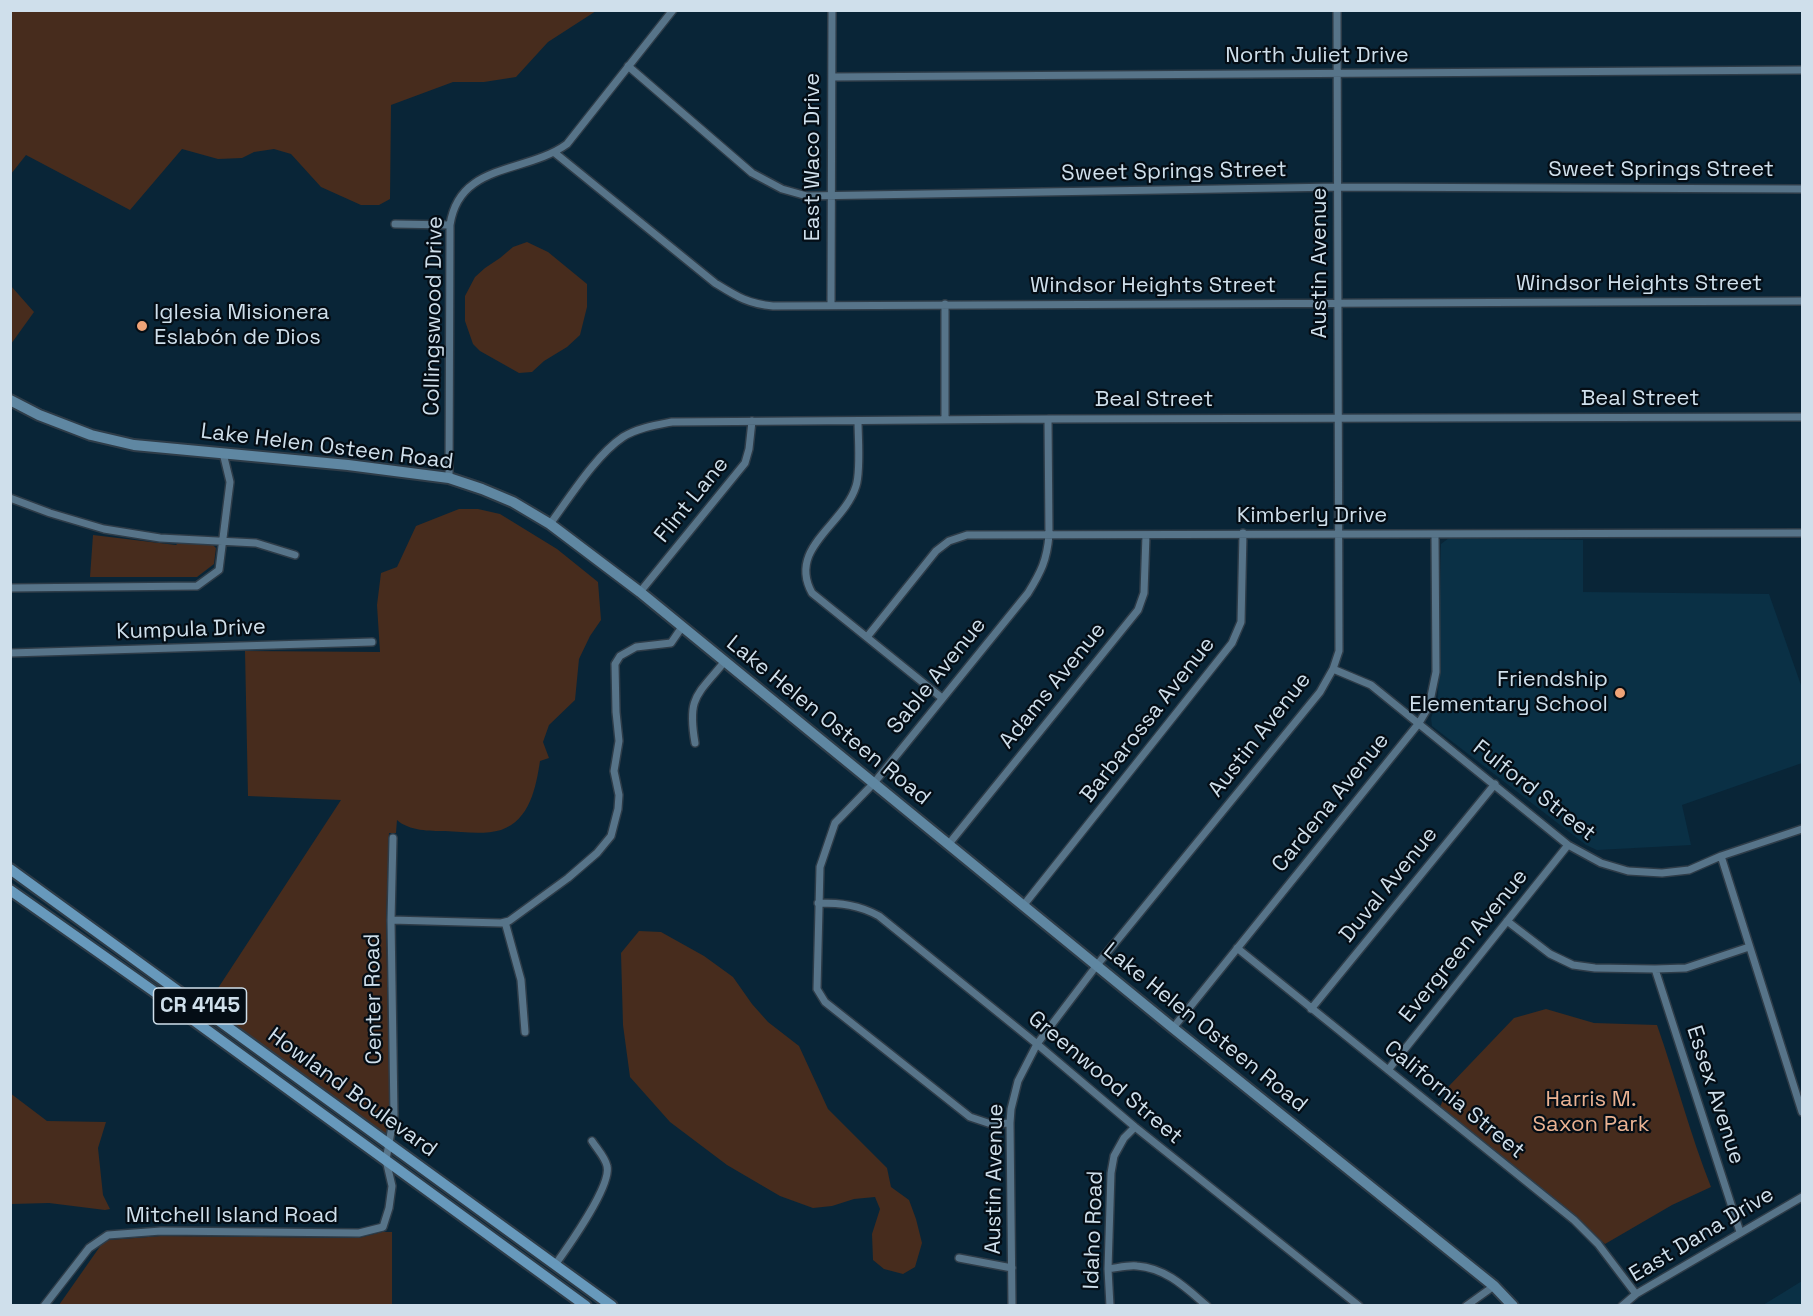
<!DOCTYPE html>
<html>
<head>
<meta charset="utf-8">
<style>
  body { margin:0 }
  #map { position:relative; width:1813px; height:1316px; overflow:hidden; background:#092537; font-family:"Space Grotesk",sans-serif }
  canvas { display:block }
  .frame { position:absolute; inset:0; border:12px solid #cfdfeb; pointer-events:none }
</style>
</head>
<body>
<div id="map">
<canvas width="1813" height="1316"></canvas>
<div class="frame"></div>
</div>
<script>
const ctx = document.querySelector('canvas').getContext('2d');
ctx.lineJoin = 'round';
function fillPath(path, color) { ctx.fillStyle = color; ctx.fill(path, 'evenodd'); }
function strokePath(path, color, width, dash) { ctx.strokeStyle = color; ctx.lineWidth = width; ctx.lineCap = dash ? 'butt' : 'round'; ctx.setLineDash(dash || []); ctx.stroke(path); }
function write(font, color, halo, rows, align = 'center') {
  ctx.font = font + ' "Space Grotesk",sans-serif'; ctx.lineWidth = 4.5; ctx.setLineDash([]); ctx.textBaseline = 'middle'; ctx.strokeStyle = halo; ctx.fillStyle = color; for (const [text, x, y, turn = 0] of rows) {
    ctx.save(); ctx.translate(x, y); ctx.rotate((+turn || 0) * Math.PI / 180); ctx.textAlign = isNaN(turn) ? turn : align; if (halo) ctx.strokeText(text, 0, 0); ctx.fillText(text, 0, 0); ctx.restore();
  }
}
fillPath(new Path2D(`
  M1449 538 1583 540V592L1769 594 1802 688V763L1682 805 1691 845 1597 850 1586 845 1432 726 1431 718 1438 699 1441 544Z
  M1802 1281V1305H1763L1781 1294Z`), '#0a3045');
fillPath(new Path2D(`
  M10 11 11 10 596 11 548 42 516 77 484 82H453L391 105 390 199 379 205H361L321 187 291 154 274 149 254 152 242 158 218 159 182 149 130 210 26 155 11 174Z
  M527 242 548 252 587 284V307L580 335 567 347 544 361 532 372 519 373 480 351 473 344 465 321V296L475 277 485 268 500 258 513 247Z
  M11 286 34 312 11 344Z
  M459 509H478L500 514 557 549 598 582 601 620 590 636 579 659 575 700 549 725 543 742 549 758 540 761C536 787 530 820 501 830 484 835 463 832 445 831 430 831 409 831 397 820L396 833H389L386 924 390 1115 386 1135 207 1005 341 800 248 796 245 651 380 652 377 605 381 573 397 567 416 526Z
  M93 535 176 545 181 540 211 543 216 548 214 564 197 577H90Z
  M639 931 661 932 704 956 733 977 752 1004 768 1022 799 1046 828 1109 887 1168 891 1187 909 1200 916 1219 922 1243 915 1267 903 1274 884 1269 873 1260 872 1234 880 1209 875 1197 854 1199 832 1206 813 1208 780 1196 727 1165 670 1122 630 1077 623 1025 621 953Z
  M1546 1009 1594 1023 1657 1025C1676 1079 1690 1134 1711 1187L1672 1205 1605 1244 1558 1202 1440 1107 1449 1086 1514 1018Z
  M10 1093 47 1121 106 1122 98 1148 103 1195 110 1209 105 1210 49 1203 11 1204Z
  M382 1232H392V1305H59L101 1245 109 1240 161 1236 359 1238Z`), '#472c1d');
const street = new Path2D(`
  M628 66 752 173 782 189 807 196 1338 187 1802 189
  M832 77 1802 70
  M555 153 715 283C736 296 748 304 773 306L1802 301
  M395 224 450 225
  M945 304V420
  M831 305 832 10
  M858 421C858 437 861 471 856 486 844 525 787 548 812 593L942 698
  M449 478 450 225C459 162 526 174 567 144L673 10
  M10 498 50 513 104 529 160 538 256 543 295 555
  M550 524C570 497 596 455 623 437 637 428 656 425 672 422L1048 419 1802 417
  M10 588 197 586 219 570 230 482 223 453
  M640 592 745 463 749 449 752 421
  M867 637 936 551 949 541 967 535 1802 533
  M10 653 372 642
  M1333 669 1371 685 1568 845 1601 863 1628 871 1662 873 1689 870 1721 856 1802 829
  M695 743C687 696 697 696 725 661
  M948 845 1138 610 1144 593 1146 535
  M1721 856 1802 1112
  M818 903C841 903 859 905 879 916L1037 1044 1135 1127 1359 1306
  M1023 906 1232 643 1241 622 1243 533
  M391 920 501 923 509 921 568 878 597 853 611 836 618 809 619 795 614 771 619 741 616 712 615 664 620 656 636 647 671 643 682 627
  M1507 921 1550 954 1573 965 1595 968 1655 969 1686 968 1749 947
  M505 922 521 980 525 1032
  M1237 948 1574 1220 1598 1244 1636 1294
  M1655 969 1740 1232
  M1311 1009 1495 784
  M1173 1028 1419 723 1429 706 1436 672 1435 534
  M1388 1070 1568 845
  M1010 1123 991 1124 970 1117 825 1002 817 989 820 867 835 823 874 783 1028 593C1041 572 1047 560 1049 535L1048 419
  M959 1258 1012 1268
  M555 1265C568 1247 612 1185 607 1166 605 1157 597 1149 592 1141
  M1108 1269C1117 1268 1128 1265 1137 1266 1166 1268 1186 1288 1207 1306
  M44 1306 89 1248 108 1235 161 1231 359 1233 383 1227 389 1208 392 1186 386 1160 394 1115 391 920 393 838
  M1012 1306 1010 1123 1011 1109 1018 1081 1037 1044 1097 965 1320 692 1333 669 1339 651 1337 10
  M1110 1306 1108 1269 1111 1173 1114 1156 1124 1138 1135 1127
  M1466 1306 1494 1286
  M1622 1306 1636 1294 1802 1197`);
const secondary = new Path2D(`
  M10 400 39 415 91 435 134 445 348 465 449 478 482 489 513 502 550 524 640 592 1173 1028 1494 1286 1513 1306`);
const primary = new Path2D(`
  M10 869 612 1306
  M10 890 152 990 586 1306`);
strokePath(street, '#2e3c48', 10);
strokePath(secondary, '#2e3c48', 14);
strokePath(primary, '#2e3c48', 14);
strokePath(street, '#577489', 7);
strokePath(secondary, '#5f87a2', 10);
strokePath(primary, '#6799bc', 10);
for (const [x, y, r, color] of [
  [142,326,6,"#efa377"],
  [1620,693,6,"#efa377"]
]) { const dot = new Path2D(); dot.arc(x, y, r, 0, 2 * Math.PI); ctx.fillStyle = color; ctx.fill(dot); strokePath(dot, '#040d15', 2); }
for (const [x, y, w] of [
  [200,1006,93]
]) { const box = new Path2D(); box.roundRect(x - w / 2, y - 18, w, 36, 4.5); ctx.fillStyle = '#040d15'; ctx.fill(box); strokePath(box, '#cfdfeb', 1.5); }
write('bold 21px', '#cfdfeb', null, [
  ["CR 4145",200,1006]
]);
write('22px', '#cfdfeb', '#040d15', [
  ["North Juliet Drive",1317,56],
  ["East Waco Drive",813,157,-90],
  ["Sweet Springs Street",1661,170],
  ["Sweet Springs Street",1174,172,-1],
  ["Austin Avenue",1320,263,-90],
  ["Windsor Heights Street",1639,284],
  ["Windsor Heights Street",1153,286],
  ["Collingswood Drive",434,316,-89],
  ["Beal Street",1640,399],
  ["Beal Street",1154,400],
  ["Lake Helen Osteen Road",327,447,7],
  ["Flint Lane",692,500,-51],
  ["Kimberly Drive",1312,516],
  ["Kumpula Drive",191,630,-2],
  ["Sable Avenue",937,676,-51],
  ["Adams Avenue",1053,686,-51],
  ["Barbarossa Avenue",1148,720,-52],
  ["Lake Helen Osteen Road",828,721,39],
  ["Austin Avenue",1260,735,-52],
  ["Fulford Street",1534,791,38],
  ["Cardena Avenue",1331,803,-51],
  ["Duval Avenue",1389,885,-51],
  ["Evergreen Avenue",1464,946,-51],
  ["Center Road",374,999,-91],
  ["Lake Helen Osteen Road",1205,1028,39],
  ["Greenwood Street",1105,1078,40],
  ["Howland Boulevard",352,1093,36],
  ["Essex Avenue",1715,1095,72],
  ["California Street",1454,1100,39],
  ["Austin Avenue",995,1179,-89],
  ["Mitchell Island Road",232,1216],
  ["Idaho Road",1094,1230,-88],
  ["East Dana Drive",1702,1235,-31]
]);
write('22px', '#cfdfeb', '#040d15', [
  ["Iglesia Misionera",154,313],
  ["Eslabón de Dios",154,338],
  ["Friendship",1608,680,"right"],
  ["Elementary School",1608,705,"right"]
], 'left');
write('22px', '#eab292', '#040d15', [
  ["Harris M.",1591,1100],
  ["Saxon Park",1591,1125]
]);
</script>
</body>
</html>
